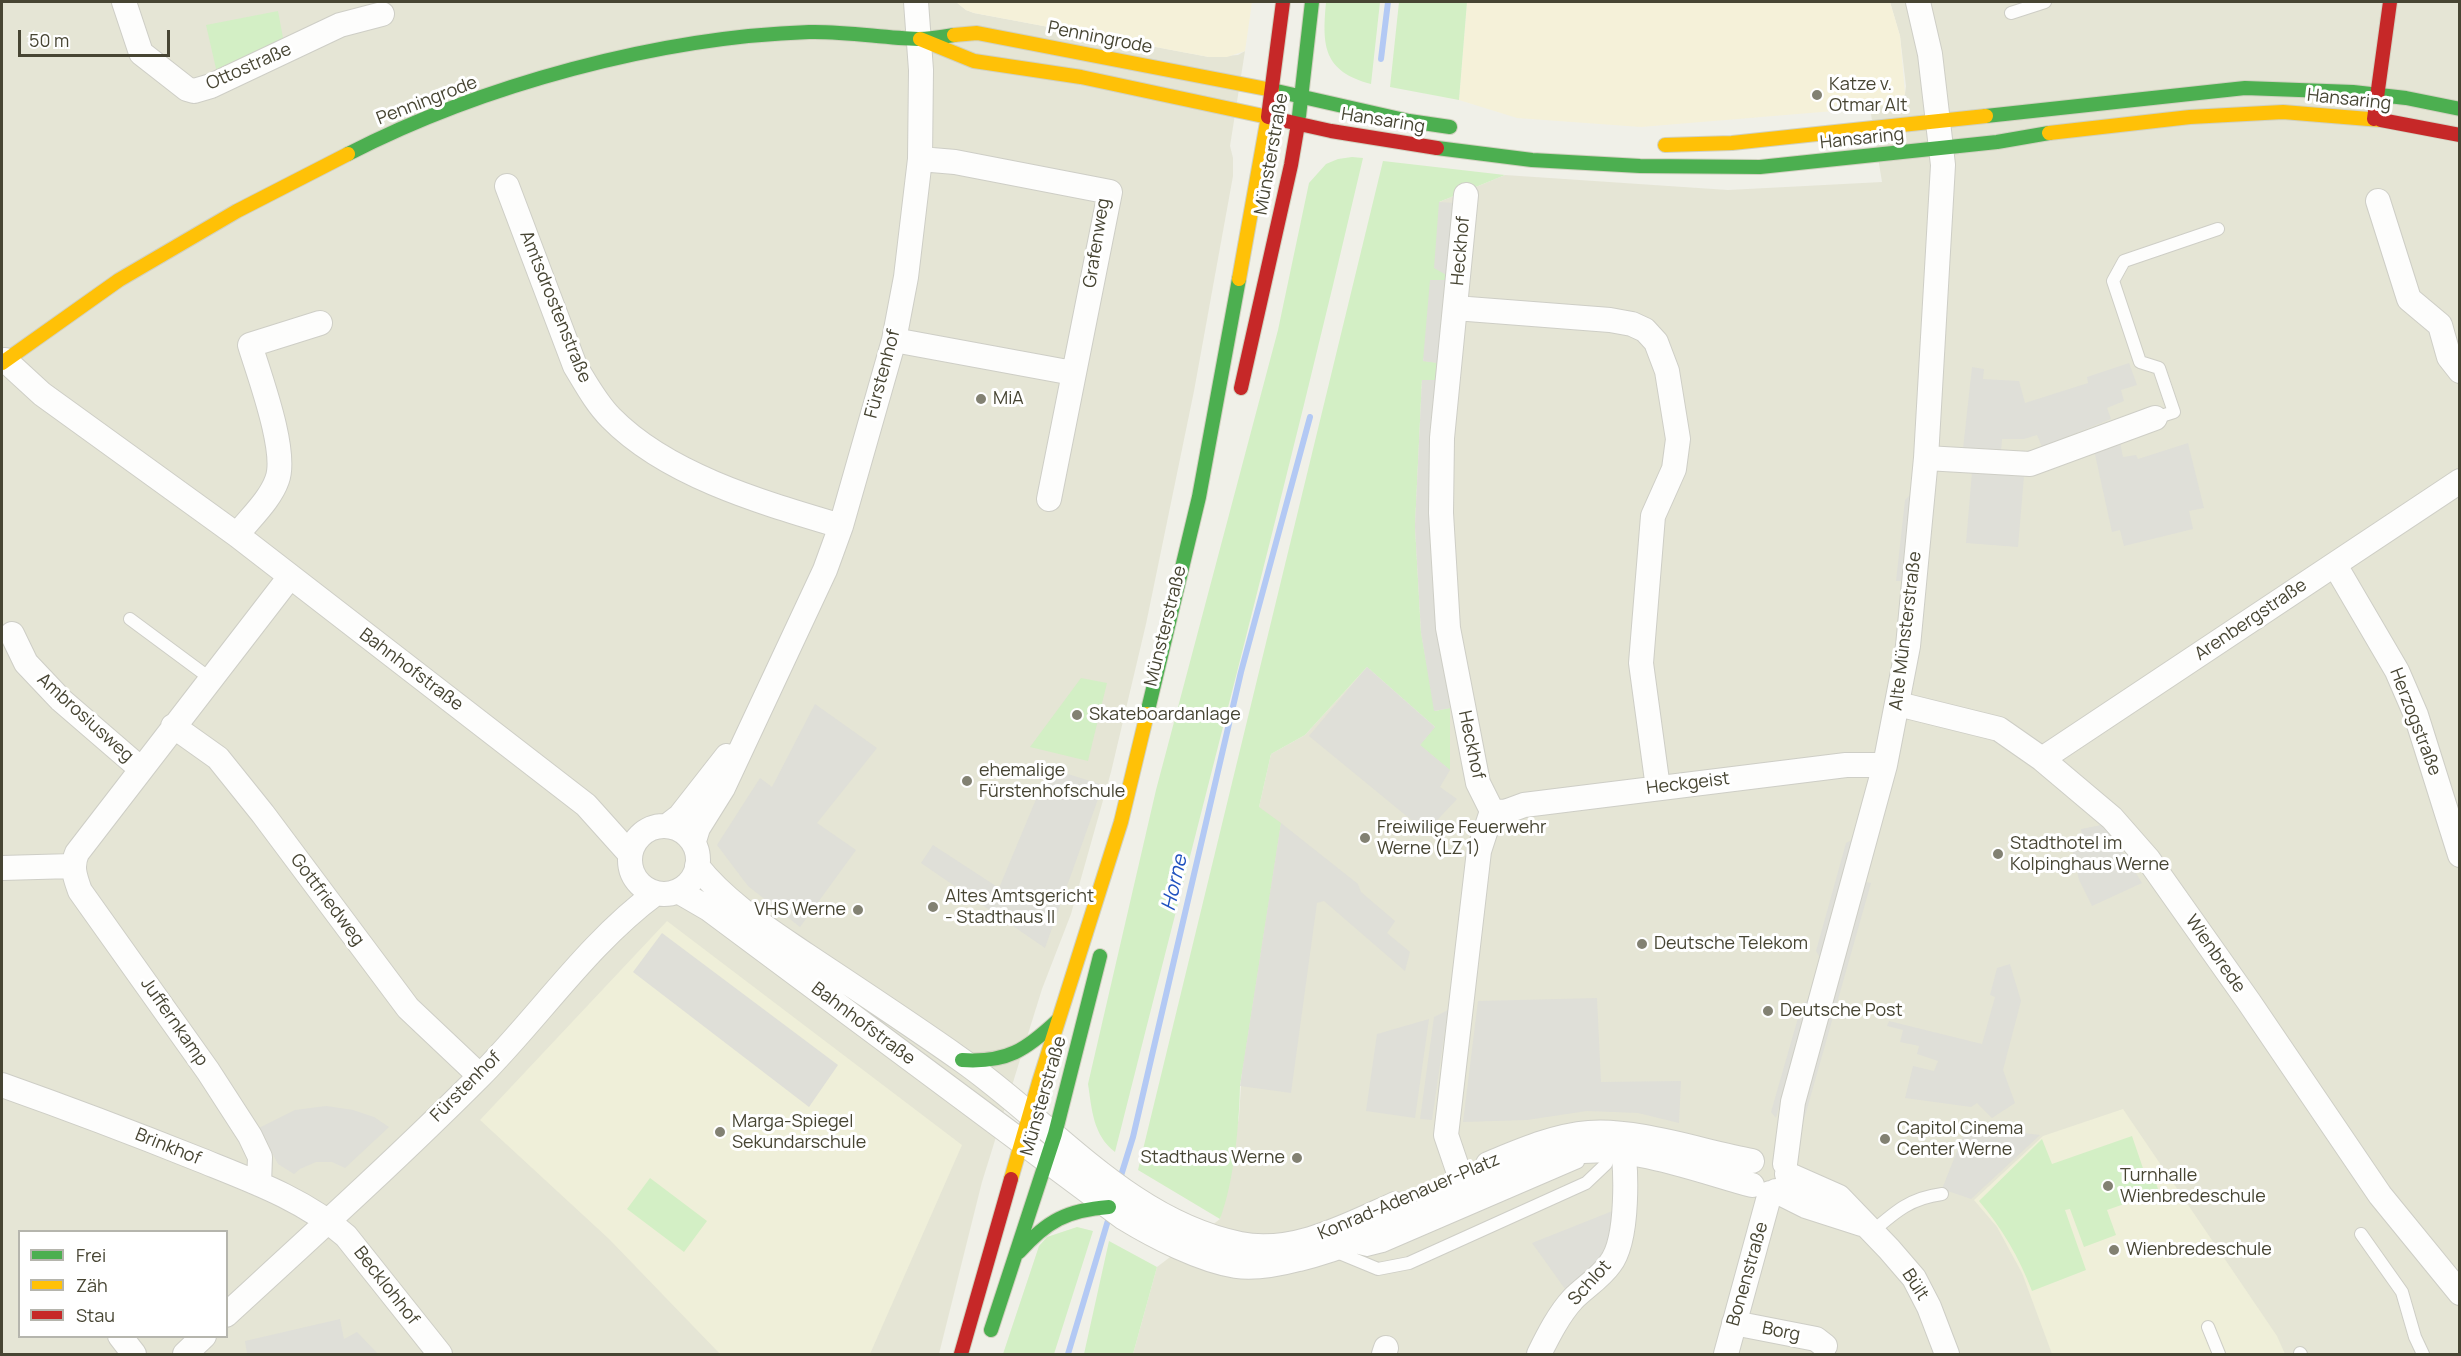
<!DOCTYPE html>
<html>
<head>
<meta charset="utf-8">
<style>
  body { margin:0 }
  #map { position:relative; width:2461px; height:1356px; overflow:hidden; background:#f0f0e8; font-family:Manrope,sans-serif }
  canvas { display:block }
  .frame { position:absolute; inset:0; border:3px solid #474533; pointer-events:none }
  .legend { position:absolute; left:18px; top:1230px; width:210px; height:108px; box-sizing:border-box; background:#fff; border:2px solid #b5b5ad; margin:0; padding:8px 10px; list-style:none; font-size:18px; color:#474533 }
  .legend li { display:flex; align-items:center; gap:12px; height:30px }
  .legend b { width:30px; border:2px solid #b5b5ad }
  .scale { position:absolute; left:18px; top:30px; width:152px; height:27px; box-sizing:border-box; border:3px solid #474533; border-top:0; padding-left:8px; font-size:18px; line-height:21px; white-space:nowrap; color:#474533; -webkit-text-stroke:4px #fff; paint-order:stroke }
</style>
</head>
<body>
<div id="map">
<canvas width="2461" height="1356"></canvas>
<div class="frame"></div>
<ul class="legend">
<li><b style="height:8px;background:#4caf50"></b>Frei</li>
<li><b style="height:8px;background:#ffc107"></b>Zäh</li>
<li><b style="height:8px;background:#c62828"></b>Stau</li>
</ul>
<div class="scale">50 m</div>
</div>
<script>
const ctx = document.querySelector('canvas').getContext('2d');
ctx.lineJoin = 'round';
function fillPath(path, color) { ctx.fillStyle = color; ctx.fill(path, 'evenodd'); }
function strokePath(path, color, width, dash) { ctx.strokeStyle = color; ctx.lineWidth = width; ctx.lineCap = dash ? 'butt' : 'round'; ctx.setLineDash(dash || []); ctx.stroke(path); }
function write(font, color, halo, rows, align = 'center') {
  ctx.font = font + ' Manrope,sans-serif'; ctx.lineWidth = 6; ctx.setLineDash([]); ctx.textBaseline = 'middle'; ctx.strokeStyle = halo; ctx.fillStyle = color; for (const [text, x, y, turn = 0] of rows) {
    ctx.save(); ctx.translate(x, y); ctx.rotate((+turn || 0) * Math.PI / 180); ctx.textAlign = isNaN(turn) ? turn : align; if (halo) ctx.strokeText(text, 0, 0); ctx.fillText(text, 0, 0); ctx.restore();
  }
}
fillPath(new Path2D(`
  M2 2H956L966 10 974 13 1209 57 1238 55 1245 51 1230 146 1233 158V176L1194 391 1146 624 1111 772 1071 914 1042 989 982 1182 939 1354H2ZM20 1232H226V1336H20Z
  M1890 2H2459V1354H1133L1157 1267 1220 1219 1239 1117 1259 807 1271 754 1305 735 1367 667 1435 727 1450 769V709L1434 711 1421 632 1415 526 1422 380 1430 280H1447L1439 202 1505 175 1728 190 1882 182 1870 108 1899 102 1905 94 1906 86 1900 36Z`), '#e5e5d5');
fillPath(new Path2D(`
  M956 2H1252L1245 51 1227 57H1209L974 13 966 10Z
  M1467 2H1890L1900 36 1905 94 1899 102 1892 105 1870 108 1641 127 1517 118 1459 100Z`), '#f5f1d9');
fillPath(new Path2D(`
  M667 921 962 1145 870 1354H720L609 1239 480 1120Z
  M2123 1109 2277 1336 2285 1354H2052L2022 1273 1997 1227 1974 1200 2043 1136Z`), '#efefd9');
fillPath(new Path2D(`
  M1326 2H1380L1371 84C1323 71 1322 46 1326 2Z
  M1399 2H1467L1459 100 1390 87Z
  M278 11 284 43 217 73 206 25Z
  M1352 157 1363 158C1286 490 1198 821 1115 1152 1093 1135 1092 1110 1088 1084L1156 790 1278 330 1309 183 1326 164 1338 159Z
  M1383 161 1505 175 1439 202 1448 276 1423 361 1438 363 1437 380H1422L1415 526 1421 632 1435 711 1450 708V770L1420 745 1435 727 1367 667 1305 735 1271 754 1259 807 1281 823 1240 1086C1239 1126 1234 1182 1220 1219L1138 1170Z
  M1081 678 1107 683 1088 761 1030 747Z
  M2132 1136 2147 1180 2154 1177 2159 1192 2107 1210 2116 1235 2084 1247 2070 1209 2065 1210 2086 1270 2032 1291C2019 1257 2002 1228 1979 1201L2042 1139 2052 1164Z
  M650 1178 707 1221 684 1252 627 1209Z
  M1077 1227 1093 1231 1054 1354H1003L1039 1246 1047 1237Z
  M1109 1241 1157 1267 1133 1354H1084Z`), '#d3efc5');
fillPath(new Path2D(`
  M1439 202 1455 203 1448 276 1434 268Z
  M1430 280H1447L1438 363 1423 361Z
  M2129 363 2137 385 2121 390 2124 401 2107 408 2111 419 2042 447 2037 435 2024 439H2002L2001 452 1963 449 1972 367 1984 369 1983 379 2019 381 2025 403 2088 383 2087 377Z
  M1422 380H1437V631L1450 708 1434 711 1421 632 1415 526Z
  M2120 442 2123 457 2136 455 2138 459 2188 443 2204 508 2189 511 2193 529 2124 546 2120 530 2112 532 2094 450Z
  M1972 472 2024 476 2018 547 1966 543Z
  M1911 494 1901 581H1896L1905 500Z
  M1367 667 1435 727 1420 745 1450 770 1440 787 1457 799 1426 832 1309 736Z
  M815 704 877 748 817 823 856 850 800 927 748 886 717 845 760 778 772 787Z
  M1049 768 1103 785 1045 948 921 863 933 845 999 888Z
  M1281 823 1358 884 1361 892 1395 921 1387 933 1410 952 1405 971 1324 901 1317 903 1291 1093 1240 1086Z
  M2106 824 2142 883 2092 906 2079 880 2072 848 2084 846 2081 829Z
  M1854 839 1821 959 1816 951 1846 843Z
  M1866 882 1871 883 1803 1123 1797 1126Z
  M662 933 838 1065 809 1107 633 972Z
  M2010 964 2021 1001 2003 1070 2015 1103 1992 1118 1977 1103 1971 1107 1905 1098 1913 1066 1934 1071 1938 1061 1917 1054 1919 1046 1900 1042 1903 1030 1887 1026 1889 1021 1982 1044 1995 997 1990 995 1997 968Z
  M1597 998 1601 1082 1681 1081 1679 1123 1638 1113 1587 1111 1527 1120 1463 1122 1478 1001Z
  M1809 1000 1776 1118 1771 1112 1802 1004Z
  M1448 1010 1432 1120 1420 1119 1434 1017Z
  M1429 1019 1415 1118 1366 1111 1377 1034Z
  M326 1106 353 1110 374 1117 389 1127 345 1168 332 1162H316L300 1169 294 1174 278 1164 259 1128 295 1110Z
  M1967 1126 2040 1135 1971 1199 1942 1189Z
  M1625 1206 1618 1243 1573 1300 1532 1243Z
  M340 1319 344 1339 357 1332 378 1354H247L245 1341Z`), '#dfdfd8');
strokePath(new Path2D(`
  M1381 59 1388 2
  M1119 1182 1133 1137 1241 672 1310 417
  M1068 1354 1109 1217`), '#b3c9f4', 6);
const lane = new Path2D(`
  M2011 13 2045 2
  M2155 418 2174 412 2159 368 2140 362 2113 281 2124 261 2218 229
  M130 619 211 679
  M1873 1231C1896 1211 1911 1198 1942 1194
  M2361 1234 2402 1292 2415 1337 2423 1354
  M1350 1246 1367 1250 1383 1246 1578 1162
  M1332 1250 1378 1269 1409 1263 1586 1183 1606 1164 1612 1151
  M2208 1327 2219 1354
  M2300 1353 2301 1354`);
const street = new Path2D(`
  M124 2 141 53 187 89 194 91 211 86 340 25 382 14
  M920 159 955 162 1110 192 1049 499
  M507 186 575 366C586 384 596 403 611 418 668 476 764 503 841 526
  M2378 201 2409 299 2440 325 2449 357 2460 371
  M1455 308 1610 320 1632 324 1645 330 1656 342 1667 371 1678 439 1674 469 1653 516 1641 663 1658 788
  M894 340 1073 373
  M5 360 42 394 237 535 586 805 630 854
  M1926 458 2030 464 2155 418
  M237 535C250 518 270 500 277 480 288 452 259 375 250 345L320 323
  M2335 565 2397 671 2416 715 2460 855
  M12 634 26 663 61 700 141 769
  M1898 704 1999 729 2042 759 2112 818 2148 859 2249 1002 2380 1195 2460 1293
  M173 726 218 758 263 814 408 1008 480 1076
  M2042 759 2460 481
  M1492 811 1505 812 1524 805 1846 765H1885
  M667 826 680 816 727 756
  M630 860a34 34 0 1 1 68 0a34 34 0 1 1-68 0Z
  M694 841 698 828 723 788 825 570 841 526 894 340 906 277 920 159 921 70 916 2
  M697 866C726 903 768 929 806 955 857 989 909 1023 960 1059 1051 1122 1127 1221 1240 1244 1293 1255 1348 1225 1395 1204
  M2 868 73 866
  M678 891 709 909 1124 1218C1155 1237 1200 1260 1236 1266 1256 1269 1280 1264 1299 1259 1366 1243 1432 1205 1497 1179 1520 1169 1544 1158 1569 1153 1627 1142 1696 1170 1752 1185
  M2 1085C67 1108 133 1133 198 1159 250 1180 304 1199 346 1236L440 1354
  M1488 1164C1520 1151 1553 1136 1589 1133 1636 1129 1703 1152 1752 1161
  M1785 1164 1793 1102 1885 765 1908 646 1926 458 1943 165 1930 54 1918 2
  M1787 1174 1839 1197 1889 1249 1914 1278 1929 1307 1947 1354
  M1460 1176 1446 1135 1479 851 1492 811 1478 783 1448 628 1441 513 1442 438 1466 195
  M259 1184 260 1157 250 1136 208 1071 80 891C75 877 71 867 77 853L289 578
  M1776 1191 1806 1206 1862 1224
  M226 1315C311 1237 397 1159 479 1077 539 1017 587 944 656 893
  M1734 1323 1816 1339 1825 1346
  M120 1336 134 1354
  M185 1354 204 1336
  M1384 1354 1386 1348
  M1539 1354C1548 1336 1559 1314 1573 1299 1585 1287 1600 1278 1610 1264 1629 1240 1627 1166 1621 1137
  M1726 1354 1770 1193`);
const fast = new Path2D(`
  M1272 90 1409 121 1450 127
  M1299 116 1312 2
  M1986 116 2245 88 2353 92 2406 98 2460 109
  M1437 148 1532 160 1640 166 1760 167 1997 142 2049 133
  M348 154C482 85 659 37 809 32 846 31 882 38 918 39 930 39 942 37 954 35
  M1147 714 1199 497 1239 279
  M962 1060C1007 1063 1026 1050 1058 1020
  M1019 1252C1047 1221 1067 1210 1109 1207
  M991 1330 1055 1134 1100 956`);
const slow = new Path2D(`
  M954 35 977 33 1272 90
  M920 39 974 61 1081 77 1268 117 1239 279
  M2049 133 2190 117 2283 112 2381 120
  M1665 145 1732 143 1986 116
  M2 363 119 280 237 211 348 154
  M1011 1179 1039 1082 1121 822 1147 714`);
const jam = new Path2D(`
  M1283 2 1268 117 1331 131 1437 148
  M2374 119 2390 2
  M2381 120 2460 135
  M1241 388 1291 165 1298 124
  M961 1354 1011 1179`);
strokePath(lane, '#cecec6', 14);
strokePath(street, '#cecec6', 26);
strokePath(fast, '#d1d1c0', 16);
strokePath(slow, '#d1d1c0', 16);
strokePath(jam, '#d1d1c0', 16);
strokePath(lane, '#fdfdfc', 12);
strokePath(street, '#fdfdfc', 24);
strokePath(fast, '#4caf50', 14);
strokePath(slow, '#ffc107', 14);
strokePath(jam, '#c62828', 14);
for (const [x, y, r, color] of [
  [1817,95,6,"#828172"],
  [981,399,6,"#828172"],
  [1077,715,6,"#828172"],
  [967,781,6,"#828172"],
  [1365,838,6,"#828172"],
  [1998,854,6,"#828172"],
  [933,907,6,"#828172"],
  [858,910,6,"#828172"],
  [1642,944,6,"#828172"],
  [1768,1011,6,"#828172"],
  [720,1132,6,"#828172"],
  [1885,1139,6,"#828172"],
  [1297,1158,6,"#828172"],
  [2108,1186,6,"#828172"],
  [2114,1250,6,"#828172"]
]) { const dot = new Path2D(); dot.arc(x, y, r, 0, 2 * Math.PI); ctx.fillStyle = color; ctx.fill(dot); strokePath(dot, '#fff', 2); }
write('18px', '#474533', '#fff', [
  ["Penningrode",1100,38,11],
  ["Ottostraße",249,67,-24],
  ["Hansaring",2349,100,6],
  ["Penningrode",427,101,-21],
  ["Hansaring",1383,121,9],
  ["Hansaring",1862,139,-6],
  ["Münsterstraße",1272,154,-80],
  ["Grafenweg",1097,243,-81],
  ["Heckhof",1461,251,-85],
  ["Amtsdrostenstraße",555,307,68],
  ["Fürstenhof",883,374,-75],
  ["Arenbergstraße",2251,620,-34],
  ["Münsterstraße",1166,626,-76],
  ["Alte Münsterstraße",1906,631,-83],
  ["Bahnhofstraße",411,670,37],
  ["Ambrosiusweg",85,718,42],
  ["Herzogstraße",2415,722,69],
  ["Heckhof",1471,745,78],
  ["Heckgeist",1688,784,-7],
  ["Gottfriedweg",327,900,53],
  ["Wienbrede",2215,954,55],
  ["Juffernkamp",174,1022,55],
  ["Bahnhofstraße",863,1024,37],
  ["Fürstenhof",466,1087,-45],
  ["Münsterstraße",1044,1096,-74],
  ["Brinkhof",168,1147,22],
  ["Konrad-Adenauer-Platz",1409,1197,-23],
  ["Bonenstraße",1748,1274,-74],
  ["Schlot",1590,1283,-48],
  ["Bült",1915,1285,57],
  ["Becklohhof",386,1286,52],
  ["Borg",1781,1332,11]
]);
write('18px', '#474533', '#fff', [
  ["Katze v.",1829,85],
  ["Otmar Alt",1829,106],
  ["MiA",993,399],
  ["Skateboardanlage",1089,715],
  ["ehemalige",979,771],
  ["Fürstenhofschule",979,792],
  ["Freiwilige Feuerwehr",1377,828],
  ["Werne (LZ 1)",1377,849],
  ["Stadthotel im",2010,844],
  ["Kolpinghaus Werne",2010,865],
  ["Altes Amtsgericht",945,897],
  ["- Stadthaus II",945,918],
  ["VHS Werne",846,910,"right"],
  ["Deutsche Telekom",1654,944],
  ["Deutsche Post",1780,1011],
  ["Marga-Spiegel",732,1122],
  ["Sekundarschule",732,1143],
  ["Capitol Cinema",1897,1129],
  ["Center Werne",1897,1150],
  ["Stadthaus Werne",1285,1158,"right"],
  ["Turnhalle",2120,1176],
  ["Wienbredeschule",2120,1197],
  ["Wienbredeschule",2126,1250]
], 'left');
write('italic 20px', '#2052bf', '#fff', [
  ["Horne",1175,883,-77]
]);
</script>
</body>
</html>
